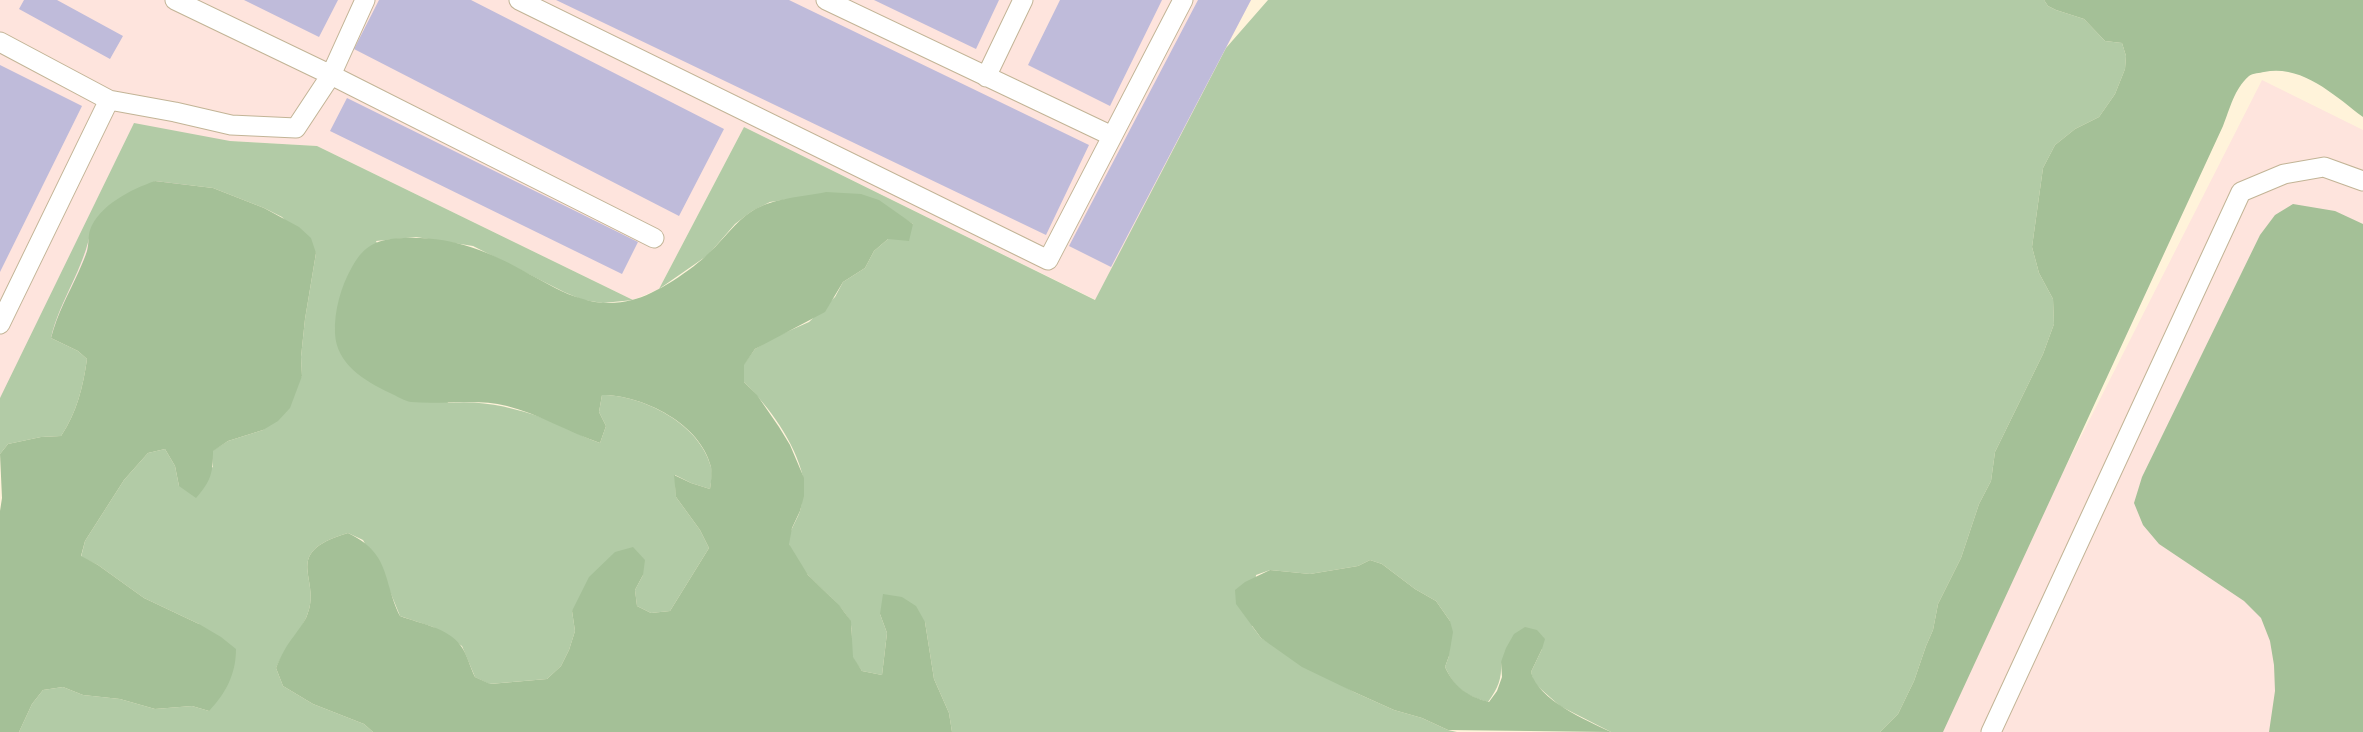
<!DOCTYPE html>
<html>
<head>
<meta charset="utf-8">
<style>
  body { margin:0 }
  canvas { display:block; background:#fff3da }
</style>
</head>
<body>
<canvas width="2363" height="732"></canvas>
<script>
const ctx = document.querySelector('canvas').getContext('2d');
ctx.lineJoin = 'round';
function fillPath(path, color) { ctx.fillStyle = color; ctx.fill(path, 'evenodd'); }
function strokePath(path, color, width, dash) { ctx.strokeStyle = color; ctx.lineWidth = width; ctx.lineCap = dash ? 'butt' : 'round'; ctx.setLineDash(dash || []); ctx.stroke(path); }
fillPath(new Path2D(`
  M0 0H1251L1096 300 744 127 659 289 633 300 317 146 230 141 0 398Z
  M2262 80 2363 130V732H1931Z`), '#fee4dd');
fillPath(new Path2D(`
  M1268 0H2044L2048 6 2056 10 2084 19 2105 41 2122 43 2126 56 2125 69 2115 94 2099 117 2075 129 2055 145 2043 168 2032 247 2039 273 2053 299 2054 324 2043 354 1995 452 1991 481 1979 504 1961 558 1938 604 1933 630 1926 646 1914 681 1898 714 1880 732H1611L1560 706 1534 683 1531 672 1542 649 1501 662C1502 679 1498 688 1488 702 1465 695 1456 690 1445 667L1449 656 1450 621 1436 601 1415 589 1382 564 1370 560 1358 566 1310 574 1270 570 1256 575 1252 626 1261 638 1354 692 1394 710 1422 718 1448 730 1457 732H952L949 713 934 679 925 622 880 614 887 633 882 675 862 671C859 667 855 662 853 658 848 647 855 630 849 619 835 595 795 572 789 544 787 531 799 519 801 507 802 498 805 485 803 477 795 442 769 407 744 382V364L755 349 773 338 809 322 835 297 843 282 865 268 874 251 888 239 913 224 898 215 789 199 770 202 752 211 735 224 708 255 659 289 744 127 1095 300 1226 48Z
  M134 123 230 141 317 146 633 300 603 303 583 300 564 292 473 246 416 237 376 241 448 403C482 400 511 407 543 418 563 425 580 436 600 443L606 426 599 412 602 395C643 395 700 424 711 467 713 473 711 482 710 489L691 483 675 475 676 497 700 530 709 548 670 611 651 613 637 606 635 590 643 575 572 611 575 631 569 650 561 666 547 679 489 684 475 677 462 646 433 627 400 616 387 584 363 540 348 533C277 554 325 579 306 618 298 636 285 648 276 668L283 686 313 704 364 724 373 732H19L32 704 43 690 63 687 83 695 120 699 155 709 192 706 209 711 199 624 144 598 98 565 81 557 85 541 124 480 148 453 165 449 175 466 179 486 213 467 212 451 228 441 263 430 302 376 301 357 305 319 316 253 282 217 264 208 213 188 155 181 91 229C84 270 60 299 51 338L78 351 87 359C83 387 77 412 61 436L41 437 8 444 0 454V398Z`), '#b2cba6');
fillPath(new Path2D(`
  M2044 0H2363V117C2335 96 2302 64 2264 72 2260 73 2253 73 2249 76 2234 89 2230 109 2223 126L1943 732H1880L1898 714 1914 681 1926 646 1933 630 1938 604 1961 558 1979 504 1991 481 1995 452 2043 354 2054 324 2053 299 2039 273 2032 247 2043 168 2055 145 2075 129 2099 117 2115 94 2125 69 2126 56 2122 43 2105 41 2084 19 2056 10 2048 6Z
  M155 181 213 188 264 208 299 227 311 238 316 253 305 319 301 357 302 376 290 408 278 421 263 430 228 441 213 451C213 473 211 481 196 498L179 486 175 466 165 449 148 453 124 480 85 541 81 556 98 565 144 598 199 624 221 637 236 649C236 674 226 693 209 711L192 706 155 709 120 699 83 695 63 687 43 690 32 704 19 732H0V511L2 498 0 454 8 444 41 437 61 436C77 412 83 387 87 359L78 351 51 338C57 314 69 293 79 271 82 264 85 257 87 251 89 244 88 236 90 230 99 205 132 189 155 181Z
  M826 192 861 194 879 200 913 224 909 241 888 239 874 251 865 268 843 282 825 312 755 349 744 365V382L757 395 779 427 790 445 804 478V496L800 511 792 528 789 544 808 575 839 605 851 621 853 657 862 671 882 675 887 633 880 614 883 594 902 597 916 606 925 622 934 679 949 713 952 732H373L364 724 313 704 283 686 276 668C281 656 286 646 294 636 298 630 303 624 306 618 325 579 277 554 348 533 391 554 382 578 400 616 421 624 447 627 461 646 467 654 470 667 475 677L490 684 547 679 561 666 569 650 575 631 572 611 589 577 615 552 633 547 645 560 643 575 635 590 637 606 651 613 670 611 709 548 700 530 676 497 674 475 691 483 710 489C711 483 712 473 711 467 701 424 643 395 602 395L599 412 606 426 600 443C568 432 539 414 507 406 476 398 443 405 411 402 404 401 397 396 390 393 365 381 336 364 335 333 334 311 341 286 352 267 365 244 378 239 404 238 451 236 489 251 529 274 547 283 563 294 583 299 597 304 617 304 632 300 655 295 693 269 709 253 724 239 735 222 752 211 773 198 802 197 826 192Z
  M2293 204 2335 211 2363 224V732H2269L2275 691 2274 665 2270 641 2261 618 2244 601 2159 544 2143 525 2134 503 2142 477 2260 235 2275 215Z
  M1370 560 1382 564 1415 589 1436 601 1450 621 1453 632 1449 656 1445 667C1455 688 1467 696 1489 702L1497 691 1502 677 1501 662 1506 648 1514 634 1525 627 1537 630 1545 639 1542 649 1531 672C1538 700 1586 720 1611 732L1448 730 1422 718 1394 710 1354 692 1302 667 1261 638 1236 604 1235 590 1245 582 1270 570 1310 574 1358 566Z`), '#a4c097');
fillPath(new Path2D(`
  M24 0H57L123 36 110 59 19 9Z
  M244 0H338L319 37Z
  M379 0H471L724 129 679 216 354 49Z
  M556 0H789L1089 145 1046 235Z
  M874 0H999L976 49Z
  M1060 0H1162L1110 106 1028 65Z
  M1198 0H1251L1111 267 1069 246Z
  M0 65 82 106 0 272Z
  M347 98 638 242 622 274 330 131Z`), '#bfbbda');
const service = new Path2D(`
  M175 0 331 75 654 238
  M519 0 1048 260 1183 0
  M826 0 1112 136
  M0 42 109 100
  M986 77 1023 0
  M0 324 109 100 175 112 231 125 296 128 331 75 365 0
  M1991 732 2241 192 2284 174 2324 167 2363 181`);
strokePath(service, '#c2b496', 21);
strokePath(service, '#fff', 19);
</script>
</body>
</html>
